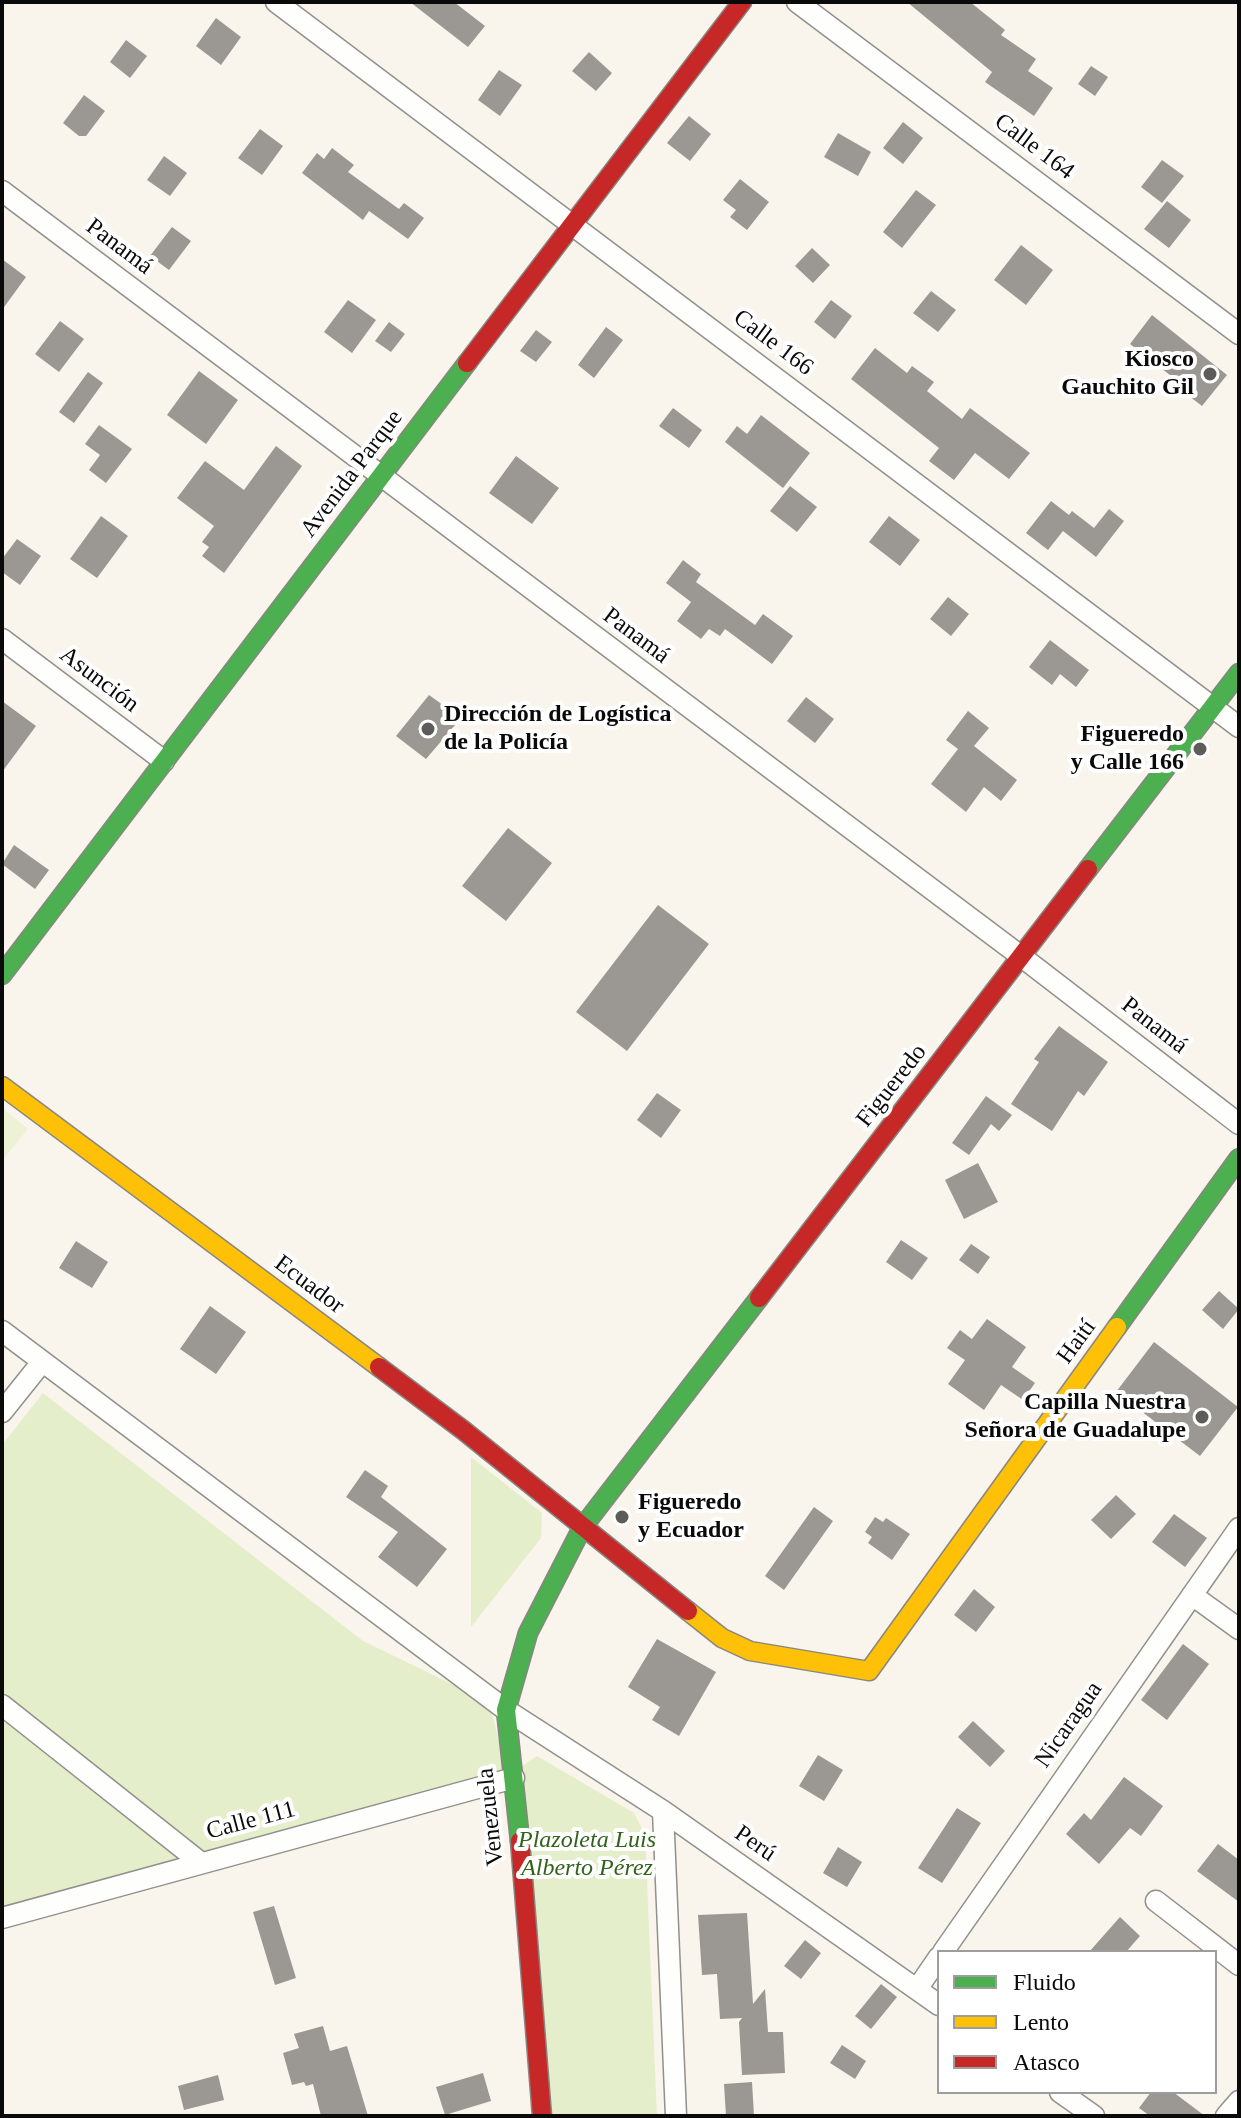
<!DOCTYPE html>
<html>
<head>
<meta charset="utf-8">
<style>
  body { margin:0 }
  #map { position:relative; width:1241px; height:2118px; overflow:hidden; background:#f9f5ec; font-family:Georgia,serif }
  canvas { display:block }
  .frame { position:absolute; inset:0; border:4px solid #0a0a0a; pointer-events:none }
  .legend { position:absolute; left:937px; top:1950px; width:280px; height:144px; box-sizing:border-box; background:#fff; border:2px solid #9d9d9d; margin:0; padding:10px 14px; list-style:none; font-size:24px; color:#0a0a0a }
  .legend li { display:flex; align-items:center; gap:16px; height:40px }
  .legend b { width:40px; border:2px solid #9d9d9d }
</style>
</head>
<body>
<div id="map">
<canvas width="1241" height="2118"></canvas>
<div class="frame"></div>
<ul class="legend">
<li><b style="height:10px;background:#4caf50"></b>Fluido</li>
<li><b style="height:10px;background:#ffc107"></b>Lento</li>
<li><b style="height:10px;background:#c62828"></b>Atasco</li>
</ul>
</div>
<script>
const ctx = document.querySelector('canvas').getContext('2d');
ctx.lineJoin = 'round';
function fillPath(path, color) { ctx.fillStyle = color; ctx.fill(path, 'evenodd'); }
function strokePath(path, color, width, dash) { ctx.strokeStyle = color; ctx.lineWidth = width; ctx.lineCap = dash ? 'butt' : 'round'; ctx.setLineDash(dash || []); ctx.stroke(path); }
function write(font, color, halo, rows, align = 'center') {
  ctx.font = font + ' Georgia,serif'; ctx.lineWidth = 8; ctx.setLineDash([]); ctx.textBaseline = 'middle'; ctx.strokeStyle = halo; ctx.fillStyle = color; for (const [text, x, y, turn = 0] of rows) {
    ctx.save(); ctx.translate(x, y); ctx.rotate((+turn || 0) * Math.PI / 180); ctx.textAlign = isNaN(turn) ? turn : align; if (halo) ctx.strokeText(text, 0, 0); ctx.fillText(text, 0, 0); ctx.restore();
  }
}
fillPath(new Path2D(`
  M43 1393 363 1641 489 1702 511 1787 2 1924V1445Z
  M471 1457 542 1513 541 1538 471 1627Z
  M537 1756 634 1813 645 1834 657 2116H547L522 1766Z`), '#e5eecb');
fillPath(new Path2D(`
  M2 1108 28 1129 2 1161Z`), '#eef2d5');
fillPath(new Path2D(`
  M410 2H454L485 26 468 47Z
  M907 2H970L1005 30 1001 35 1036 59 1028 71 1053 88 1034 116 985 82 992 72Z
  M216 18 241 37 221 65 196 46Z
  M126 40 147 56 130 78 110 62Z
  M589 52 612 73 596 91 572 71Z
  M1091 66 1108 77 1095 96 1078 84Z
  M499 70 522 85 500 116 478 100Z
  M84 95 105 111 86 136H79L63 123Z
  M689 116 711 134 690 161 667 143Z
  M903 122 923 138 903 164 883 148Z
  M260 129 283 146 262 175 238 158Z
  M838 133 871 152 858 176 824 157Z
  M332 148 354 165 348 172 399 209 404 203 424 218 408 239 369 211 363 220 302 173 317 153 324 159Z
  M164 156 187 173 170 196 147 180Z
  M1162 160 1184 176 1162 203 1141 187Z
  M740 179 769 202 747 230 730 217 736 210 723 200Z
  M916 190 936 205 902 248 883 232Z
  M1167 201 1191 220 1169 248 1144 229Z
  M172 227 191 241 169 270 150 256Z
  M1021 245 1053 270 1026 305 994 280Z
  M812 248 830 265 813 283 795 266Z
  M2 259 26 277 2 310Z
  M931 291 956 310 938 332 913 313Z
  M348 300 376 320 352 353 324 332Z
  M831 300 852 316 835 339 814 322Z
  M1152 315 1227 375 1202 406 1172 383 1175 379 1130 344Z
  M60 321 84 339 59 372 35 354Z
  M389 322 405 334 391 352 375 341Z
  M606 327 623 340 594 378 578 365Z
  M536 330 552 342 536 362 520 351Z
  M875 348 907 373 912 366 934 382 927 391 962 419 970 408 1030 453 1009 479 975 453 954 480 929 461 939 448 851 379Z
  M199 371 238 400 206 444 167 415Z
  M88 372 103 383 74 423 59 412Z
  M673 408 702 430 689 448 659 426Z
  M761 415 810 453 783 488 725 442 737 426 747 434Z
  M99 425 132 449 106 483 89 470 100 455 85 444Z
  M276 446 302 466 224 573 202 556 209 547 202 542 214 526 177 498 205 461 244 490Z
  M516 456 559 488 532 524 489 493Z
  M790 486 817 507 797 532 770 511Z
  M1051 501 1069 515 1072 511 1094 528 1109 509 1124 521 1096 557 1063 531 1048 550 1026 533Z
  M101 516 128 536 97 578 70 559Z
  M889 516 920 540 900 566 869 542Z
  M17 539 41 556 20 585 2 572V559Z
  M683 560 701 574 696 582 755 625 763 614 793 636 772 664 725 629 720 636 709 629 701 639 677 621 691 602 666 583Z
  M948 597 969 614 951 636 930 619Z
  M1050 640 1089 670 1076 687 1060 674 1052 685 1029 667Z
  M429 695 461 718 426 759 396 736Z
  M806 697 834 719 815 743 787 721Z
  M2 701 36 726 2 772Z
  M968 711 989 728 974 746 1017 780 1001 801 984 787 966 812 931 784 958 749 946 740Z
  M508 828 552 863 506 921 462 886Z
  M14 845 49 870 35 889 2 864Z
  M658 905 709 944 627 1051 576 1012Z
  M1059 1026 1108 1062 1084 1096 1078 1091 1052 1131 1011 1104 1039 1062 1034 1059Z
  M657 1093 681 1110 661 1138 637 1120Z
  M986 1096 1012 1115 999 1131 991 1124 969 1155 952 1143Z
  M978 1163 998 1202 964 1219 945 1180Z
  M901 1240 928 1258 912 1280 886 1262Z
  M76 1241 108 1262 92 1288 59 1268Z
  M971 1244 990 1257 978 1274 959 1260Z
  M1219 1291 1239 1309 1223 1329 1202 1310Z
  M210 1306 246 1332 216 1374 180 1349Z
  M987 1319 1026 1347 1012 1367 1035 1383 1023 1400 1001 1385 984 1410 948 1384 965 1360 947 1348 960 1330 972 1339Z
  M1154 1342 1238 1407 1200 1456 1116 1392Z
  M365 1470 388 1486 381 1497 447 1549 417 1587 378 1557 398 1532 346 1497Z
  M1116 1495 1136 1514 1111 1539 1091 1520Z
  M814 1507 833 1521 784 1590 765 1576Z
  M1174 1514 1207 1538 1185 1567 1152 1542Z
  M875 1517 883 1522 886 1518 910 1534 892 1560 868 1543 872 1537 865 1532Z
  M974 1589 995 1607 976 1632 954 1615Z
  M657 1639 716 1672 679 1736 652 1720 660 1707 628 1687Z
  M1183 1644 1209 1664 1167 1720 1141 1700Z
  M973 1721 1005 1751 990 1767 958 1737Z
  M818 1755 843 1770 824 1801 799 1786Z
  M1124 1777 1163 1806 1141 1836 1130 1828 1099 1864 1066 1834 1084 1813 1091 1820Z
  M957 1808 981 1823 942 1883 918 1868Z
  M1218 1844 1239 1860V1902L1197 1871Z
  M838 1847 862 1862 847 1887 823 1873Z
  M274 1906 296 1978 275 1985 253 1912Z
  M747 1913 753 2004 765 1989 768 2032H783L785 2073 742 2075 739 2022 742 2018 720 2019 717 1974 702 1975 698 1915Z
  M1120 1917 1140 1936 1126 1952H1089Z
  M805 1940 821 1953 801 1979 784 1966Z
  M881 1984 897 1997 871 2029 855 2016Z
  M323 2026 330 2051 347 2046 368 2116H321L313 2084 306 2086 304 2082 292 2085 283 2053 299 2048 294 2034Z
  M842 2045 866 2061 855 2079 830 2063Z
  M483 2073 491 2101 445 2115 436 2087Z
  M218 2075 224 2100 184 2110 178 2086Z
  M752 2082 754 2116H726L724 2084Z
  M1151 2092H1173L1205 2116H1150L1139 2108Z`), '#9b9893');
const street = new Path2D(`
  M276 2 1239 727
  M797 2 1239 334
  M2 191 1022 957 1239 1124
  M2 639 164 761
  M2 1331 506 1710 663 1811 939 2005
  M2 1412 42 1362
  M1192 1595 1239 1629
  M2 1705 200 1862
  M663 1811 676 2116
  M1156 1901 1239 1965
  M2 1918 514 1778
  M943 1952 1239 1528
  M917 1989 939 1957
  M1060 2092 1094 2116
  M1226 2116 1239 2101`);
const fast = new Path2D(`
  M1088 869 1239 673
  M2 975 467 363
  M1117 1327 1239 1158
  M520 1841 506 1710 528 1633 582 1528 759 1298`);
const slow = new Path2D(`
  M2 1086 379 1367
  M688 1611 722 1638 750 1651 869 1671 1117 1327`);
const jam = new Path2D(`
  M467 363 742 2
  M759 1298 1088 869
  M379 1367 463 1430 688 1611
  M520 1841 542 2116`);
strokePath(street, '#92908c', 23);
strokePath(fast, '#888682', 21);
strokePath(slow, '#888682', 21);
strokePath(jam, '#888682', 21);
strokePath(street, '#fefefc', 20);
strokePath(fast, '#4caf50', 18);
strokePath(slow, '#ffc107', 18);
strokePath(jam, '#c62828', 18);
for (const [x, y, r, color] of [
  [1210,374,8,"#5e5c59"],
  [428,729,8,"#5e5c59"],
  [1200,749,8,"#5e5c59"],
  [1202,1417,8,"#5e5c59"],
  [622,1517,8,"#5e5c59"]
]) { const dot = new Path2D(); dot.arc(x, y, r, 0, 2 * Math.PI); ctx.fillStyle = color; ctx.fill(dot); strokePath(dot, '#fff', 3); }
write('24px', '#0a0a0a', '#fff', [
  ["Calle 164",1034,147,37],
  ["Panamá",119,247,37],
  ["Calle 166",773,343,37],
  ["Avenida Parque",352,474,-53],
  ["Panamá",636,636,37],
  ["Asunción",99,680,37],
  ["Panamá",1154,1026,38],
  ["Figueredo",892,1086,-52],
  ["Ecuador",309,1285,37],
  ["Haití",1077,1342,-54],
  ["Nicaragua",1069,1725,-55],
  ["Venezuela",491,1817,-96],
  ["Calle 111",251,1821,-15],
  ["Perú",755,1844,35]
]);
write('bold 24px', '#0a0a0a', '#fff', [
  ["Kiosco",1194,360],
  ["Gauchito Gil",1194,388],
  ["Dirección de Logística",444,715,"left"],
  ["de la Policía",444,743,"left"],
  ["Figueredo",1184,735],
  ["y Calle 166",1184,763],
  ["Capilla Nuestra",1186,1403],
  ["Señora de Guadalupe",1186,1431],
  ["Figueredo",638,1503,"left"],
  ["y Ecuador",638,1531,"left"]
], 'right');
write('italic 24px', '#31621a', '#fff', [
  ["Plazoleta Luis",587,1841],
  ["Alberto Pérez",587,1869]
]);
</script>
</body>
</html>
